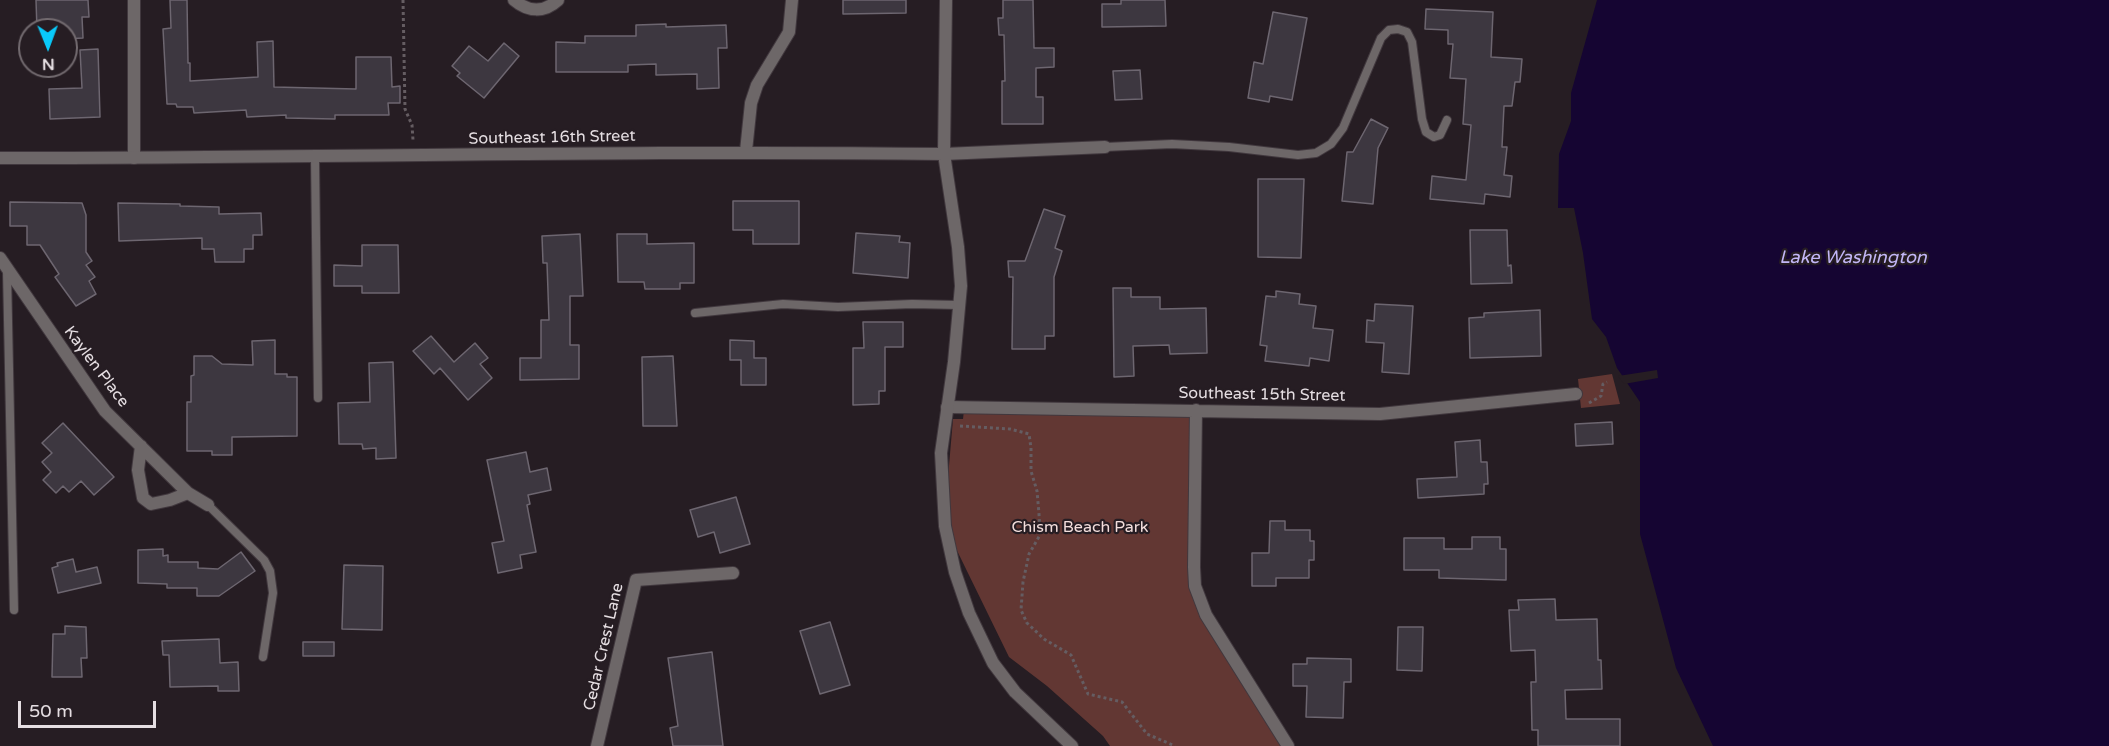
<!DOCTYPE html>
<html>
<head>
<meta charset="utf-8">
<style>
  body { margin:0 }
  #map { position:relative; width:2109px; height:746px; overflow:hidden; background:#261d23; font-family:"Varela Round",sans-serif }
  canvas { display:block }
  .north { position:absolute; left:18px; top:18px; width:60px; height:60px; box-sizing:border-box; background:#261d23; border:2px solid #726a6f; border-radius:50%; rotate:179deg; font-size:16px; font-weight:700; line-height:24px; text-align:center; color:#e5dee2 }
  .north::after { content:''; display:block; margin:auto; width:21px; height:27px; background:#09cafa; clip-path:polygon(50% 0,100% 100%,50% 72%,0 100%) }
  .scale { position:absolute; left:18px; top:701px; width:138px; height:27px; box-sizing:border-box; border:3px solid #e5dee2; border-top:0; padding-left:8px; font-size:18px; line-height:21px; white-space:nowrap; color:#e5dee2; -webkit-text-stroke:4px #261d23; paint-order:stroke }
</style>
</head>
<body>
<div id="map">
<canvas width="2109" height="746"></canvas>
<div class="north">N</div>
<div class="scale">50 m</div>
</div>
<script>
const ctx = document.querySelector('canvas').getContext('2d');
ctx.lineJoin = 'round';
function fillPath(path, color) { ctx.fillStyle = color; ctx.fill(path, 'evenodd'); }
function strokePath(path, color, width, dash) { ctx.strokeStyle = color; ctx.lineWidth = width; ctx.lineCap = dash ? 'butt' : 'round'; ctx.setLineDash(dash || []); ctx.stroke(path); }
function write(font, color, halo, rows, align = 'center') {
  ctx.font = font + ' "Varela Round",sans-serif'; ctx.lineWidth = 4.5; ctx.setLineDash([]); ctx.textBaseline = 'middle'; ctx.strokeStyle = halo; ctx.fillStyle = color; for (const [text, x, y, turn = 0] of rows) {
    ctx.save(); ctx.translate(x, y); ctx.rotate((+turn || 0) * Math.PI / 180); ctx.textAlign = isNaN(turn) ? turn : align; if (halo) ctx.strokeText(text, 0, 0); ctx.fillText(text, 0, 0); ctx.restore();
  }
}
fillPath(new Path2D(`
  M1612 374 1620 404 1581 408 1578 379Z
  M964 410H1196L1195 586 1285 746H1110L1103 736 1047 686 1009 657 944 524 953 419H963Z`), '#623733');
fillPath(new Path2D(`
  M1597 0H2109V746H1713L1676 668 1640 534V402L1617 368 1606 337 1592 319 1583 253 1574 208H1558L1559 154 1571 121V93Z`), '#150532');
fillPath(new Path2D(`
  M1657 370 1658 378 1624 384 1618 376Z`), '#261d23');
const building = new Path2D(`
  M36 0H88L89 17H82L83 38 66 39V30H37Z
  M170 0H187L188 63H190V81L258 77 257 42 273 41 274 87 356 89V57H391L392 87 400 86V103H388L389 115H335V119L286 118V115L247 117 246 110 194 113 193 107H177L176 104H167L163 29 171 28Z
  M843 0H906V13L843 14Z
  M1003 0H1033L1034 48H1054V67L1036 68V97H1043V124H1002V81H1005L1004 35H999L998 18H1003Z
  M1121 0H1165L1166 26 1102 27V4H1121Z
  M1426 9 1493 12 1491 57 1522 59 1520 82H1515L1512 106H1504L1502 147H1507L1504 175 1512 176 1510 197 1485 194 1484 204 1430 199 1432 176 1466 180 1471 125 1463 124 1466 79 1450 78 1453 44H1448V30L1425 29Z
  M1273 12 1307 18 1292 100 1270 96 1269 102 1248 98 1254 62 1263 64Z
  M666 24V27L726 25 727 48H718L719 88 697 89V74L656 75V64L628 65V72H556V42L585 43V36H636V25Z
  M504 43 519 56 484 98 457 76 460 73 452 66 469 46 488 61Z
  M98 49 100 117 50 119 49 89 82 88 80 50Z
  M1140 70 1142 99 1115 100 1113 71Z
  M1371 119 1388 128 1378 148 1373 204 1342 201 1347 152H1353Z
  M1258 179H1304L1301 258 1258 257Z
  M733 201H799V244H753V230H733Z
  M10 202 82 203 86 215V252L92 261 86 265 95 277 89 281 96 294 76 306 55 277 59 274 40 245H27V226H10Z
  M118 203 180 204V206L219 207V214L261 213 262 235H253V249H244V262H215L214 249H202V238L119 241Z
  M1044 209 1065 216 1055 248 1062 251 1054 277V336H1045V349H1012L1013 277H1009L1008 261H1025Z
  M1470 230H1507L1508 266 1511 265 1512 283 1471 284Z
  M856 233 900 236 899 242 910 243 908 278 853 273Z
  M580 234 583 296H570V345H579V379L520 380V358H541V320H549L547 263H543L542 236Z
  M617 234H647V244L694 243V283H680V289H645L644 282H618Z
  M362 245H398L399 293H362V286H334V265L362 266Z
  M1113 288H1131V297H1160V309L1206 308 1207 353 1170 354 1169 345 1133 346 1134 376 1114 377Z
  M1276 291 1300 294 1299 304 1316 306 1313 328 1333 330 1329 361 1310 358 1309 366 1265 361 1267 346 1260 345 1266 296 1276 297Z
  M1375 304 1413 306 1409 374 1382 372 1384 343 1366 342 1367 320 1374 321Z
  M1540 310 1541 356 1470 358 1469 318 1484 317V313Z
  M863 322H903V347H885V391H879V404L853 405V348H864Z
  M431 336 454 362 475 343 488 358 480 364 492 378 468 400 440 368 434 374 413 351Z
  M275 340V374H287V377H297V436L232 437V455H212V451H187V402H191V376L194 375V356H212L222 364 253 365 252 341Z
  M730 340 754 341V358H766V385H741V360H730Z
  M673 356 677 426H643L642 357Z
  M393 362 396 458 376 459V448L363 449 362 444H339L338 403 370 402 369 363Z
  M1612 422 1613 444 1576 446 1575 424Z
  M63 423 114 477 94 495 81 481 69 492 63 486 56 493 43 480 51 472 42 462 52 453 42 443Z
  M1480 440 1481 462H1487L1488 484H1484V494L1418 498 1417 479 1457 477 1455 442Z
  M526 452 530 472 547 468 551 490 528 495 530 504 527 505 536 552 520 555 522 568 498 573 492 543 504 541 487 460Z
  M736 497 750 544 720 553 714 532 698 537 690 510Z
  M1270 521H1285V530H1310V541H1314V560H1309V578H1276V586H1252V553H1269Z
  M1472 537H1500V549H1506V580L1439 578V570H1404V538H1444V549H1472Z
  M163 549V556L168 555V562H198V568L218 569 241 552 255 571 219 596H197V588H167V584L138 583V550Z
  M73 559 76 572 97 567 101 583 58 593 52 568 58 566 57 563Z
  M344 565 383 566 382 630 342 629Z
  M1555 599 1556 620 1597 619 1598 660H1601L1602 689 1565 690 1566 719H1620V746H1538V730H1532L1531 682H1536L1535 650 1511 651 1509 610H1519L1518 600Z
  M830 622 850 685 820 694 800 631Z
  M65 626 86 627 87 658H81L82 677H52L53 634H65Z
  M1398 627H1423L1422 671 1397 670Z
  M219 639 220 663 238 662 239 691H218V686L170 687 169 655H163L162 641Z
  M303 642H334V656H303Z
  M712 652 723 746H673L670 728 678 726 668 658Z
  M1307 658 1351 659V682H1344L1343 718 1306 717 1307 686H1293V664H1307Z`);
fillPath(building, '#3d3740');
strokePath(building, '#6d6670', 1.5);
const service = new Path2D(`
  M1105 147 1172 144 1229 147 1298 155 1316 153 1331 144 1343 128 1381 38 1389 30 1398 29 1407 32 1412 42 1422 119 1426 132 1434 137 1440 135 1447 120
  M315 157 318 398
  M7 272 14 610
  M695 313 783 304 838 307 912 304 959 305
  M208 505 264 560 270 571 273 593 263 657`);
const minor = new Path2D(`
  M514 0C528 12 544 13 558 0
  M746 151 751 103 757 85 789 32 792 0
  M944 154 1105 147
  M134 158V0
  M0 258 105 411 188 493 208 505
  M947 407 1380 414 1576 394
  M1196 410 1194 567 1195 586 1206 615 1288 746
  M141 446 138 470 143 498 151 504 170 500 188 493
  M597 746 636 580 733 573`);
const tertiary = new Path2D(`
  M946 0 944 154 958 247 961 286 954 362 941 453 945 526 955 572 969 613 993 663 1015 692 1072 746
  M0 158C315 158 629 150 944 154`);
strokePath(service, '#41383e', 10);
strokePath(minor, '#41383e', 14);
strokePath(tertiary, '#41383e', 14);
strokePath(new Path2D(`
  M403 0 405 109 412 125 413 140
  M1589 403 1601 396 1603 384 1607 382
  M960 426 1010 429 1029 434 1031 448V471L1037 491 1039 514 1040 535 1029 554 1023 582 1021 610 1027 623 1044 639 1071 655 1088 694 1122 702 1147 734 1175 746`), '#655d62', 3, [3, 3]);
strokePath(service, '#6d6768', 8);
strokePath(minor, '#6d6768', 12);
strokePath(tertiary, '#6d6768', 12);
write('16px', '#e5dee2', '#261d23', [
  ["Southeast 16th Street",552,138,-1],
  ["Kaylen Place",96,367,53],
  ["Southeast 15th Street",1262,395,1],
  ["Cedar Crest Lane",604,647,-77]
]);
write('16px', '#f3dedc', '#261d23', [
  ["Chism Beach Park",1080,528]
]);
write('italic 18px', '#c3b7f7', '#261d23', [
  ["Lake Washington",1853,258]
]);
</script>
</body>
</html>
